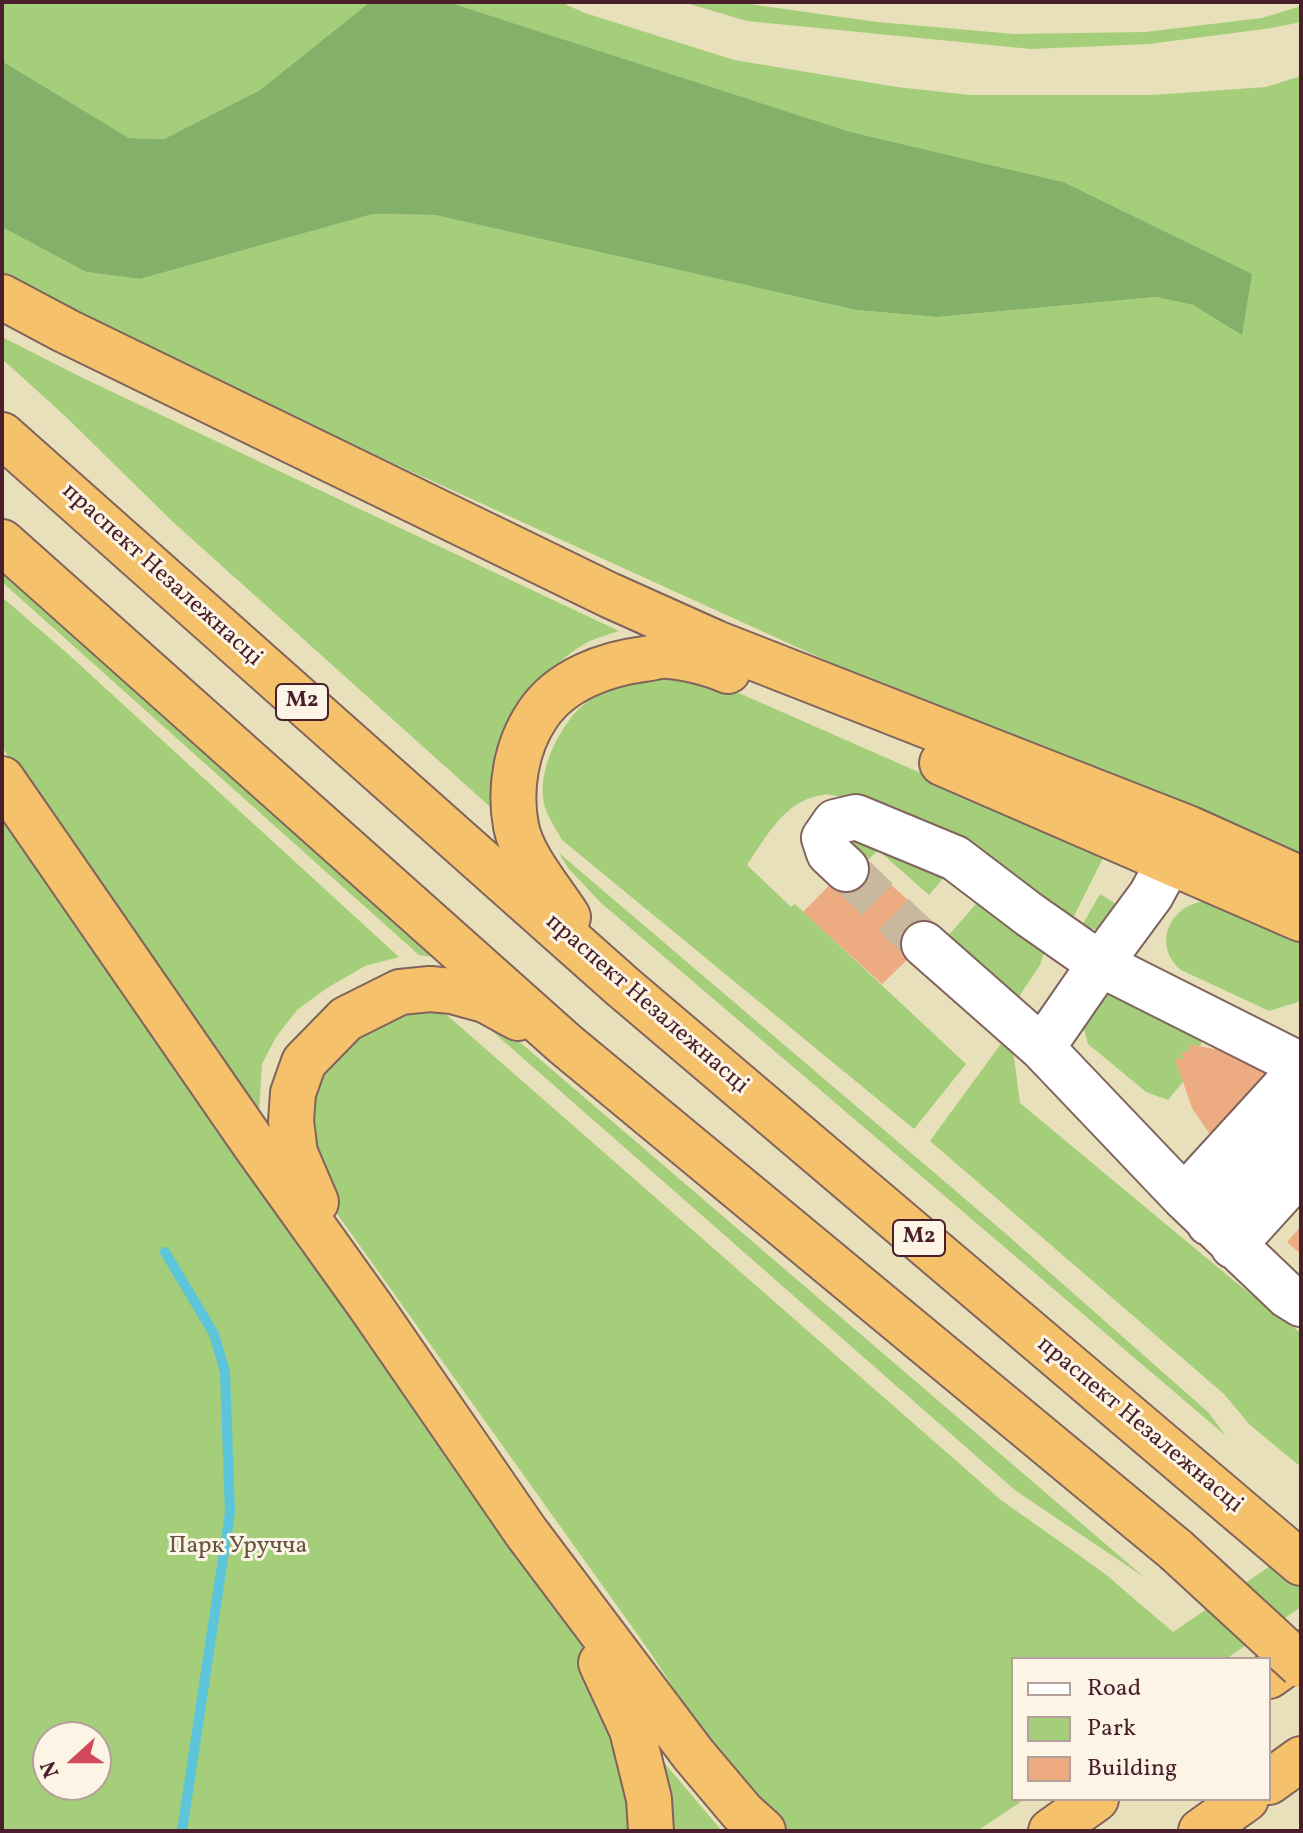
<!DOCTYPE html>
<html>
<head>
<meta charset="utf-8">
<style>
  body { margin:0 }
  #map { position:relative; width:1303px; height:1833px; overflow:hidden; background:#e8e0bb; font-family:Vollkorn,serif }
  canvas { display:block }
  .frame { position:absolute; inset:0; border:4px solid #4a1f2b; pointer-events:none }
  .legend { position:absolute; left:1011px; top:1657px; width:260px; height:144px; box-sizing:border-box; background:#fcf5e5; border:2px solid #b59f9b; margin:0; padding:10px 14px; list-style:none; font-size:24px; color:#4a1f2b }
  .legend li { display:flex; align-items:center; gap:16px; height:40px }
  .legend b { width:40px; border:2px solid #b59f9b }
  .north { position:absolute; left:32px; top:1721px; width:80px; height:80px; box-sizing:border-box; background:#fcf5e5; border:2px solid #b59f9b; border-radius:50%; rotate:249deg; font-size:22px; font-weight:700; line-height:32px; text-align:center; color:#4a1f2b }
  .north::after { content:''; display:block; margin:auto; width:28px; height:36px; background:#d1495b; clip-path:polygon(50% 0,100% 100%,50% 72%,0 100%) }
</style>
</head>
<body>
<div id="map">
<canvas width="1303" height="1833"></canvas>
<div class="frame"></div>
<ul class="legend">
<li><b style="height:10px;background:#fff"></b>Road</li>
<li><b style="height:22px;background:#a4ce79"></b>Park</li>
<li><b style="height:22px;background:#edab82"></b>Building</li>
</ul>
<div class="north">N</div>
</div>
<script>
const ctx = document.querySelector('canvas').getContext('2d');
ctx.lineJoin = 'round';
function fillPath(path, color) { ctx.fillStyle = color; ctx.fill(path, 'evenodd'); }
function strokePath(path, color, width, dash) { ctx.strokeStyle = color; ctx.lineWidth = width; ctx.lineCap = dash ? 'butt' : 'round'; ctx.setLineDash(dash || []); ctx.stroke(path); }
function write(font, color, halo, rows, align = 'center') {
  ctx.font = font + ' Vollkorn,serif'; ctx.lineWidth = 6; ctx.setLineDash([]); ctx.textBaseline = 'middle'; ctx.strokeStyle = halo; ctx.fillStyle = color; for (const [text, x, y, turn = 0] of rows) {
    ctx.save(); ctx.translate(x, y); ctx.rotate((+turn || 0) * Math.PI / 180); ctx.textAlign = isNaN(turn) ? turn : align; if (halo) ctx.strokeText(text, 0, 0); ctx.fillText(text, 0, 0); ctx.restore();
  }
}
fillPath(new Path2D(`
  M2 2H370L260 90 164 139 129 138 2 61Z
  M448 2H560L585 13 734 60 897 87 970 95H1152L1266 87 1301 76V863L1034 755 85 323 2 280V227L86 272 140 279 373 214 435 215 856 310 937 317 1156 297 1193 305 1242 334 1063 182 851 132Z
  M683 2H735L877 22 1014 34 1145 32 1262 18 1301 6V22L1272 28 1149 44 1031 49 747 21Z
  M2 337 85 379 296 479 619 631C609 634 599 637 590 641 568 651 515 699 507 722 497 751 496 783 497 813L173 522 64 415 2 359Z
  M2 569 439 958 419 955 2 582Z
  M2 597 68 654 399 957 365 966 327 988 297 1010 276 1037 262 1064 258 1129 2 747Z
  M650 675 716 683 1105 854 1070 924 853 801C844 799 831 793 822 795 784 801 767 836 747 865L791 907 795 904 966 1064 914 1129 562 840C557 830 548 818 545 807 536 776 555 737 574 714 585 701 605 689 620 682 629 678 641 677 650 675Z
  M2 800 425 1406 579 1640 604 1690 636 1831H2ZM48 1737H96V1785H48Z
  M854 837 949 871 929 895 878 850 865 863 851 849 850 842Z
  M559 853 1005 1233 1208 1412 1226 1436 601 903 568 868Z
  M1100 894 1121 907C1108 925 1106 933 1081 927Z
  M982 897 1045 950 1040 965 1016 1001 947 937Z
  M1205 901 1301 939V1001L1269 1011 1181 970C1152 946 1169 905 1205 901Z
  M1108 991 1201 1033C1203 1064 1186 1077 1168 1100L1146 1092 1088 1044 1083 1026Z
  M432 1002 1001 1500 1104 1573 1173 1632 1301 1545V1607L1226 1659H1013V1799H1025L977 1831H789L772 1818 717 1754 650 1652 330 1204 311 1166V1081L337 1040Z
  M460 1003 487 1014 1144 1577 1016 1491Z
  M1003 1041 1013 1050 1020 1103 1233 1280 1301 1333V1467L1250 1425 1224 1394 930 1141Z
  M661 1759 722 1831H673Z`), '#a4ce79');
fillPath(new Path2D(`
  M370 2H448L851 132 1063 182 1252 274 1242 335 1193 305 1156 297 937 317 856 310 435 215 373 214 140 279 86 272 2 227V61L129 138 164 139 260 90Z`), '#83b169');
strokePath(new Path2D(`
  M165 1252 214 1334 225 1372 230 1512 182 1831`), '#5dc5da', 10);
fillPath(new Path2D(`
  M858 856 940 928 882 984 803 912Z
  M1188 1044 1239 1054 1301 1087V1206L1293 1214 1219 1148 1192 1108 1175 1059H1183L1182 1052 1190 1051Z
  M1301 1226V1254L1287 1242Z`), '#edab82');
strokePath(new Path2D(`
  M846 869 924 944`), '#c8b99e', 44, [44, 22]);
const minor = new Path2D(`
  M846 869 829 853 824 838 835 822 856 817 955 858 1030 915 1100 964 1301 1065
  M924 944 1042 1048 1184 1197 1288 1296 1301 1304
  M1042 1048 1100 964 1151 895 1170 860
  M1184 1197 1301 1069
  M1209 1223 1301 1120
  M1233 1246 1301 1171`);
const highway = new Path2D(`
  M2 297 66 331 609 595 716 643 1188 828 1301 879
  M2 435 623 987 1301 1563
  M2 542 565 1044 1176 1550
  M942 763 1301 919
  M2 779 255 1145 371 1307 526 1532 693 1754 742 1812 763 1831
  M568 917C551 890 522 858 516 826 509 789 516 746 538 714 561 680 605 664 644 659 652 658 661 655 668 656 686 657 712 664 728 671
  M316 1202 295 1153 291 1121 293 1093 304 1062 346 1019 400 992 430 989 452 991 485 1000 518 1018
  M601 1663 632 1730 649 1799 651 1831
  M1269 1676 1301 1653
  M1269 1782 1301 1759
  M1051 1831 1096 1799
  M1201 1831 1246 1799`);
strokePath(minor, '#81635d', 48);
strokePath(highway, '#81635d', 48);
strokePath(minor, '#fff', 44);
strokePath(highway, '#f5c16b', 44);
const highwayBridge = new Path2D(`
  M1176 1550 1301 1665`);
strokePath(highwayBridge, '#81635d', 48, []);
strokePath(highwayBridge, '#f5c16b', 44);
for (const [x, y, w] of [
  [302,702,52],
  [919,1238,52]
]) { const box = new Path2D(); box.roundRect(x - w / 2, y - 18, w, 36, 6); ctx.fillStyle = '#fcf5e5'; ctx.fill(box); strokePath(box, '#4a1f2b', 2); }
write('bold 22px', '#4a1f2b', null, [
  ["М2",302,702],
  ["М2",919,1238]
]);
write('24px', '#4a1f2b', '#fcf5e5', [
  ["праспект Незалежнасці",161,576,42],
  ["праспект Незалежнасці",646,1005,41],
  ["праспект Незалежнасці",1139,1426,40]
]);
write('24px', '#655442', '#fcf5e5', [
  ["Парк Уручча",238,1548]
]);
</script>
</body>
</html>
